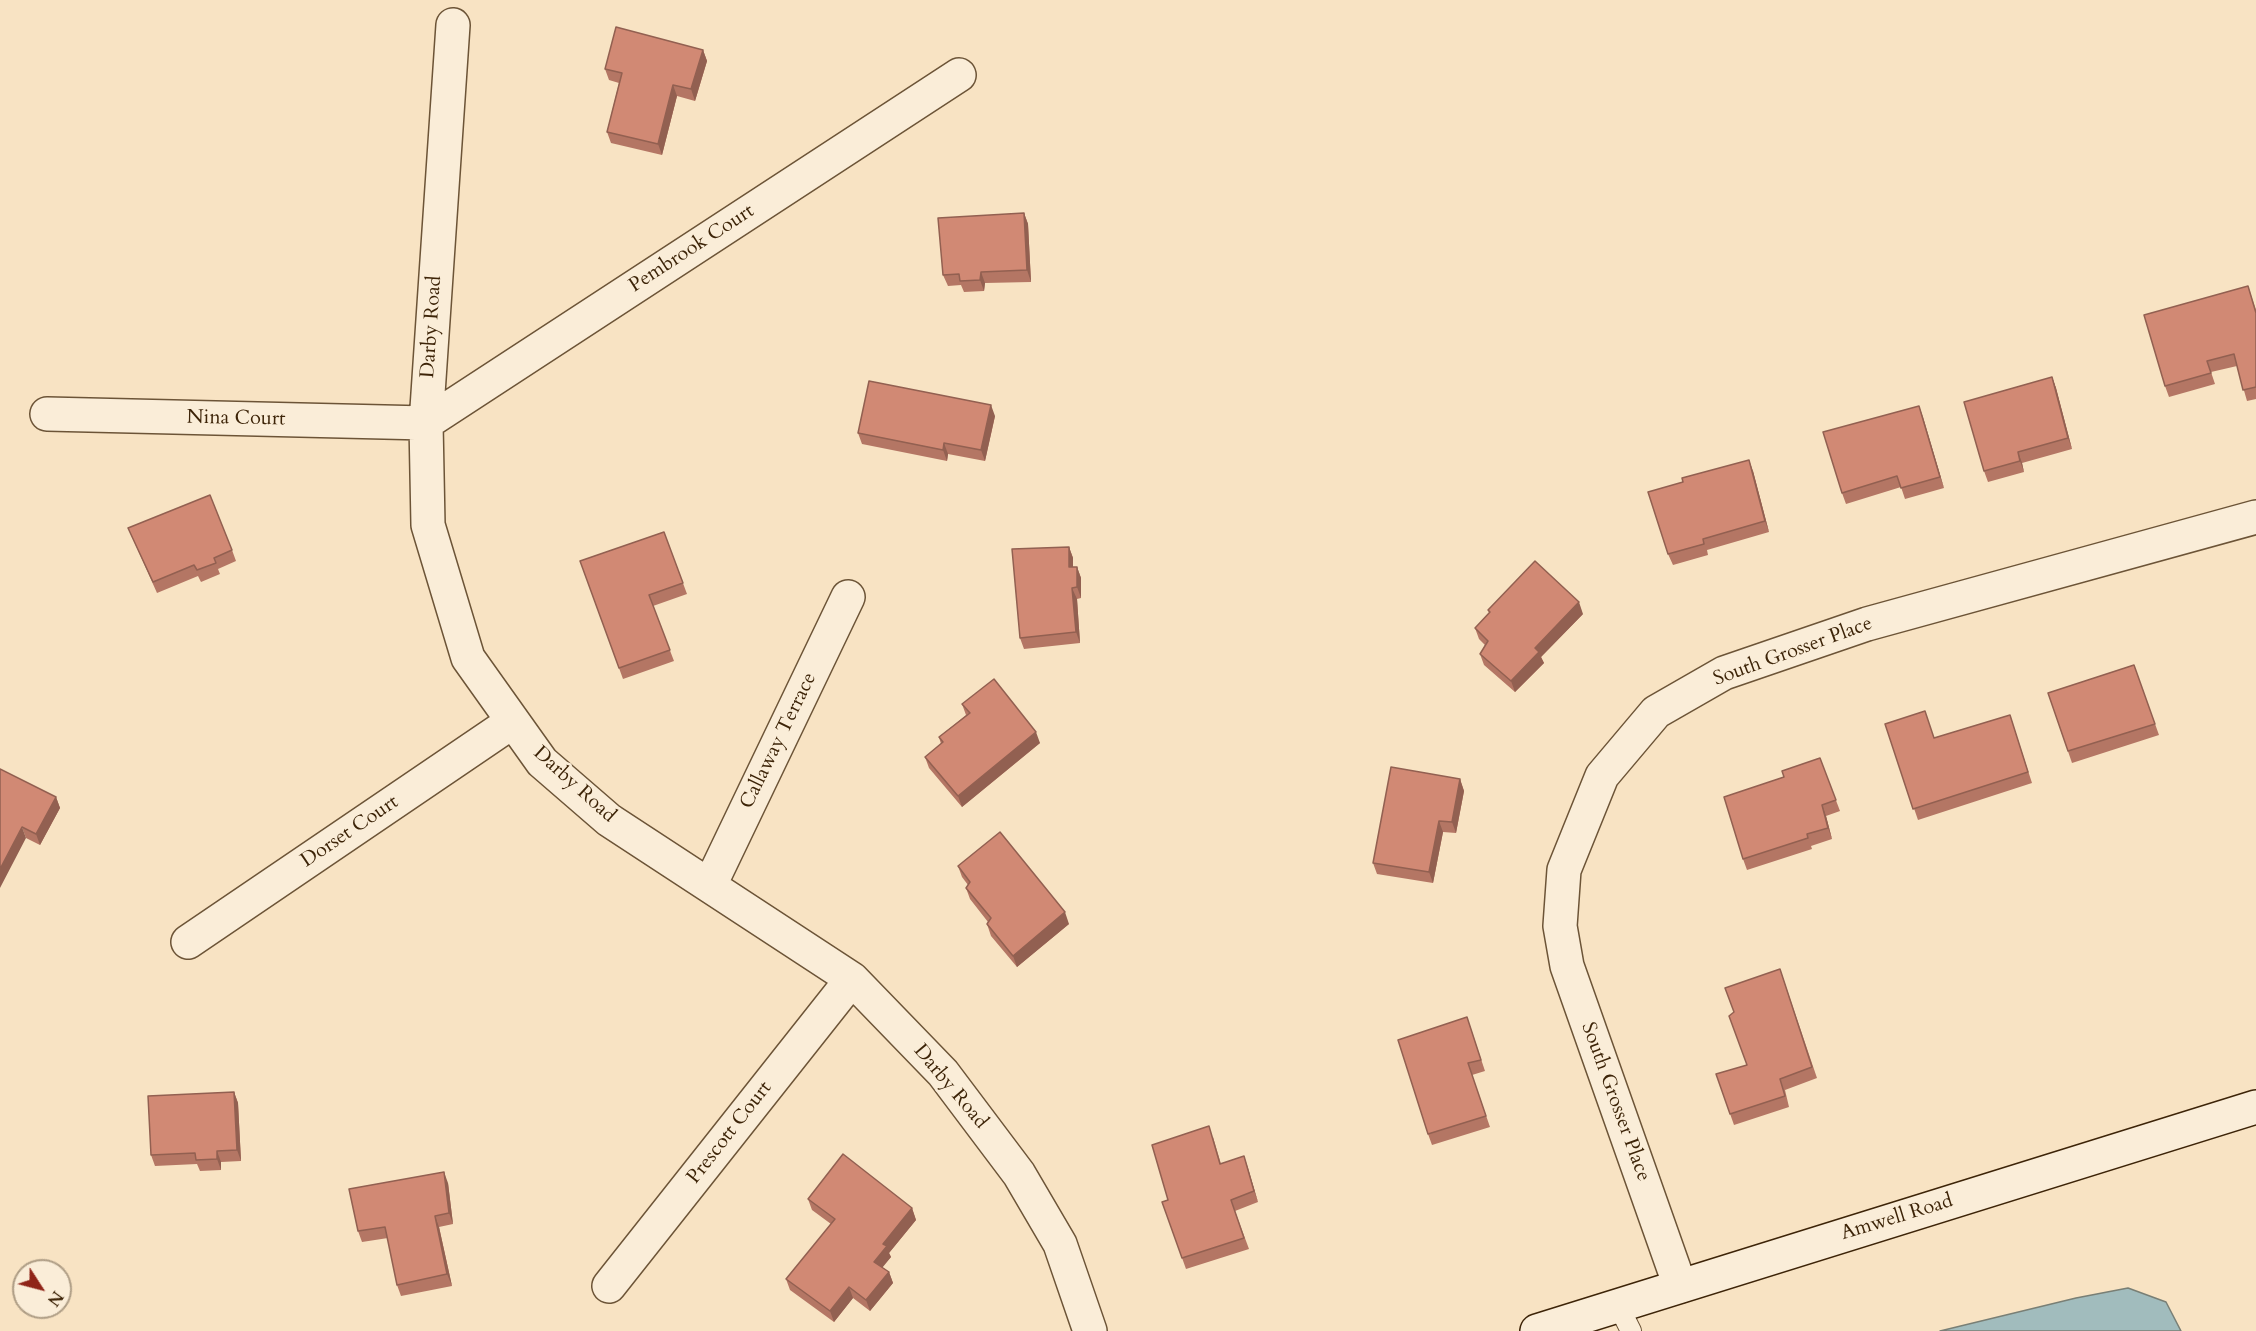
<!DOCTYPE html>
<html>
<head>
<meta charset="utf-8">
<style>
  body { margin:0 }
  #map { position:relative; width:2256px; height:1331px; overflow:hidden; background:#f8e3c3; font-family:Cardo,serif }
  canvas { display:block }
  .north { position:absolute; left:12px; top:1259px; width:60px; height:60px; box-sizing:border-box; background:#faedd8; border:2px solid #ae9d85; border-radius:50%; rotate:126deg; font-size:16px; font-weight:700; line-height:24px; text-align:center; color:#3d2408 }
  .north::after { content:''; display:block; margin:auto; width:21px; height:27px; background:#8f2418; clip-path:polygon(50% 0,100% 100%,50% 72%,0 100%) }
</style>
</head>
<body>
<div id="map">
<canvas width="2256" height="1331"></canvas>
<div class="north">N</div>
</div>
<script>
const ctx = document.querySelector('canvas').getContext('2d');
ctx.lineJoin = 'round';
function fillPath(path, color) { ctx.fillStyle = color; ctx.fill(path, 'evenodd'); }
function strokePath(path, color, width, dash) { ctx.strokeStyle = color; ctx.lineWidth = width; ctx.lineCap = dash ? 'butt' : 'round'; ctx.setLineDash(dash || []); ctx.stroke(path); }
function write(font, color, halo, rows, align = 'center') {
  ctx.font = font + ' Cardo,serif'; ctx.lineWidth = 5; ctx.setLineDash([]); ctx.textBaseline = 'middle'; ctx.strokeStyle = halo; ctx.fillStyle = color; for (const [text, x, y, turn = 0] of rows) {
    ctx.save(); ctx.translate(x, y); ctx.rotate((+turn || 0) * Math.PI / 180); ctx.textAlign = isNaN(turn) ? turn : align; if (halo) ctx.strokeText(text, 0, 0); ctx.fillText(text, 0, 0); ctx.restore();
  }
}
const water = new Path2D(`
  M2128 1288 2166 1302 2181 1331H1940L2076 1298Z`);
fillPath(water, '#a1bcbd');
strokePath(water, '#797f75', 1.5);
const lane = new Path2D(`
  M1618 1305 1631 1331`);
const street = new Path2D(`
  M453 25 426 423 428 525 468 658 542 762 609 820 852 979 943 1073 1019 1174 1060 1244 1090 1331
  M47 414 426 423 959 75
  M710 885 848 597
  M188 942 512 722
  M609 1286 852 979
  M1680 1286 1567 966 1560 926 1564 870 1602 776 1656 712 1724 673 1867 624 2256 517`);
const secondary = new Path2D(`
  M1537 1331 2256 1107`);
strokePath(lane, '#6c5437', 22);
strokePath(street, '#6c5437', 36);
strokePath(secondary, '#3d2408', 36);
strokePath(lane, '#faedd8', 20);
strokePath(street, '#faedd8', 33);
strokePath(secondary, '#faedd8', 33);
fillPath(new Path2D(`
  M703 50 707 61 695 101 677 96 662 155 611 143 607 132 619 83 609 80 605 69Z
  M1024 213 1028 224 1031 282 985 283 984 291 964 292 961 285 948 286 943 275Z
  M2248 286 2256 310V399L2247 401 2237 366 2211 372 2215 384 2169 397 2165 386Z
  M2052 377 2056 388 2072 449 2022 463 2024 472 1988 482 1984 471Z
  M1919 406 1944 488 1905 499 1901 487 1846 504 1842 493Z
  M995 416 985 461 948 454 947 461 862 444 858 433Z
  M1753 471 1769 532 1707 550 1708 555 1673 565 1668 554Z
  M128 528 232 550 236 561 218 569 220 574 201 582 198 576 157 593Z
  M664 532 687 594 653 606 674 661 623 679 580 561Z
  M1069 547 1073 558V567H1077L1081 578V598L1077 599 1080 643 1024 649 1020 638Z
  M1488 610 1583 614 1541 657 1544 663 1515 692 1484 665 1480 654 1485 645 1479 639 1475 628 1489 613Z
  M2134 665 2159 735 2072 763 2048 693Z
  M962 704 1040 743 962 807 929 768 925 757 941 744 939 737 966 715Z
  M2010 715 2032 783 1918 820 1885 724 1934 738Z
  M1820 758 1840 811 1826 816 1832 839 1811 846 1812 849 1747 870 1743 859 1784 777Z
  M0 769 56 797 60 808 40 845 26 838Z
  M1460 779 1464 791 1456 833 1443 832 1433 883 1377 874 1373 863Z
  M958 866 1069 924 1017 967 991 936 987 924 988 922 970 899 966 888 968 885 962 877Z
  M1780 969 1817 1078 1785 1090 1789 1107 1734 1125 1716 1074 1747 1065 1734 1012Z
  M1467 1017 1485 1071 1472 1075 1490 1127 1432 1145 1428 1134Z
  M234 1092 238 1103 241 1161 221 1162V1170L200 1171 197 1164 155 1166 151 1155Z
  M1213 1137 1221 1164 1244 1156 1258 1202 1235 1211 1249 1249 1186 1269 1162 1202 1168 1200Z
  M448 1183 453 1224 439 1227 452 1286 401 1296 397 1285 388 1238 362 1242 358 1231Z
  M808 1199 912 1208 916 1220 889 1253 891 1257 882 1267 889 1272 893 1283 870 1311 853 1298 834 1322 790 1290 786 1279 831 1224 812 1210Z`), '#b47664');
fillPath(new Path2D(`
  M703 50 707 61 695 101 691 89Z
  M673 85 677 96 662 155 658 144Z
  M1024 213 1028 224 1031 282 1027 270Z
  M981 272 985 283 984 291 980 280Z
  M2052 377 2056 388 2072 449 2068 438Z
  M991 405 995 416 985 461 981 450Z
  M1919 406 1923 417 1944 488 1940 477Z
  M944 443 948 454 947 461 943 450Z
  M2018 452 2022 463 2024 472 2020 461Z
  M1749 460 1753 471 1769 532 1765 521Z
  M1069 547 1073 558V578L1069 567Z
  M1077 567 1081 578V598L1077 587Z
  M1072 588 1077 599 1080 643 1076 632Z
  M1579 602 1583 614 1541 657 1544 663 1515 692 1511 681 1535 648Z
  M1036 732 1040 743 962 807 958 796Z
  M1460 779 1464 791 1456 833 1452 822Z
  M56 797 60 808 40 845 36 834Z
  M1822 805 1826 816 1832 839 1828 828Z
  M1439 821 1443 832 1433 883 1429 872Z
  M22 827 26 838 0 888V869Z
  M1065 912 1069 924 1017 967 1013 956Z
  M234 1092 238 1103 241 1161 237 1150Z
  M217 1151 221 1162V1170L217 1159Z
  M1244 1156 1248 1168 1258 1202 1254 1191Z
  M444 1172 448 1183 453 1224 449 1213Z
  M912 1208 916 1220 889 1253 891 1257 878 1273 874 1262 883 1244Z
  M435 1216 439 1227 452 1286 447 1274Z
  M889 1272 893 1283 870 1311 866 1300Z
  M849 1287 853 1298 834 1322 830 1311Z`), '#926051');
const building = new Path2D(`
  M616 27 703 50 691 89 673 85 658 144 607 132 622 73 605 69Z
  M1024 213 1027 270 981 272 980 280 960 281 959 274 943 275 938 218Z
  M2248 286 2256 313V387L2243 390 2234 354 2207 361 2211 373 2165 386 2144 315Z
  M2052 377 2068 438 2018 452 2020 461 1984 471 1964 402Z
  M869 381 991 405 981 450 944 443 943 450 858 433Z
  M1919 406 1940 477 1901 488 1897 476 1842 493 1823 432Z
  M1749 460 1765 521 1703 539 1704 544 1668 554 1648 492 1683 482 1682 478Z
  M210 495 232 550 214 558 216 563 197 570 194 565 153 582 128 528Z
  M664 532 683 583 649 595 670 650 619 668 580 561Z
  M1069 547V567H1077V587L1072 588 1076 632 1020 638 1012 549Z
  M1535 561 1579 602 1535 648 1539 652 1511 681 1480 654 1488 641 1475 628 1490 612 1488 610Z
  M2134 665 2155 724 2068 751 2048 693Z
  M994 679 1036 732 958 796 925 757 943 742 939 737 970 713 962 704Z
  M1925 711 1934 738 2010 715 2028 772 1913 809 1885 724Z
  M1820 758 1836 800 1822 805 1828 828 1807 834 1808 838 1743 859 1724 797 1784 777 1782 771Z
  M1391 767 1460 779 1452 822 1439 821 1429 872 1373 863Z
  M0 769 56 797 36 834 22 827 0 869Z
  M1000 832 1065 912 1013 956 987 924 991 918 966 888 970 882 958 866Z
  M1780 969 1812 1067 1780 1079 1785 1096 1730 1114 1716 1074 1747 1065 1729 1016 1734 1012 1725 988Z
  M1467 1017 1481 1060 1468 1063 1486 1116 1428 1134 1398 1040Z
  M234 1092 237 1150 217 1151V1159L196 1160 195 1153 151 1155 148 1096Z
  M1209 1126 1220 1164 1244 1156 1254 1191 1231 1200 1244 1238 1182 1258 1162 1202 1168 1200 1152 1145Z
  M843 1154 912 1208 883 1244 887 1246 874 1262 889 1272 866 1300 849 1287 830 1311 786 1279 835 1219 808 1199Z
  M444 1172 449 1213 435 1216 447 1274 397 1285 385 1227 358 1231 349 1189Z`);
fillPath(building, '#d18974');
strokePath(building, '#926051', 1.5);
write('20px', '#3d2408', '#faedd8', [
  ["Pembrook Court",692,249,-33],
  ["Darby Road",432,327,-86],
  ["Nina Court",236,419,1],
  ["South Grosser Place",1793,652,-20],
  ["Callaway Terrace",779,741,-64],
  ["Darby Road",574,785,42],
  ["Dorset Court",350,832,-34],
  ["Darby Road",950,1087,50],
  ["South Grosser Place",1615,1102,70],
  ["Prescott Court",730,1133,-52],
  ["Amwell Road",1897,1218,-17]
]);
</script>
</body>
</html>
